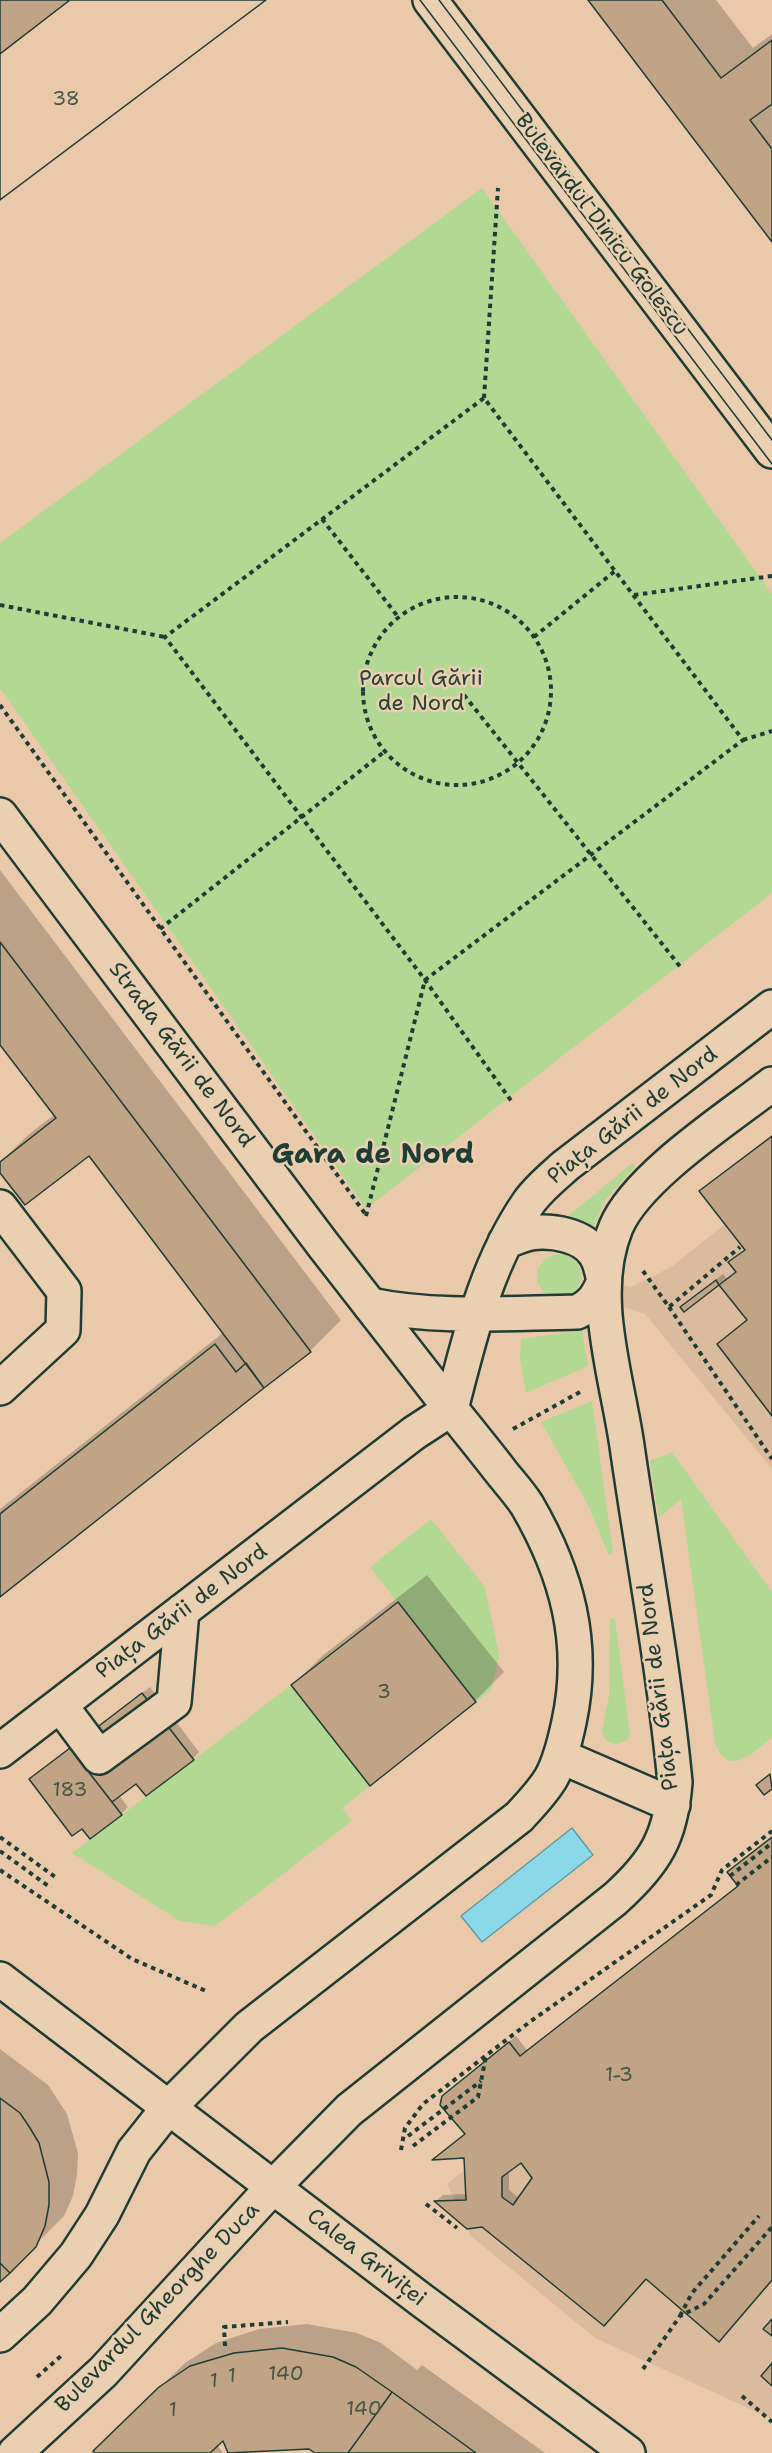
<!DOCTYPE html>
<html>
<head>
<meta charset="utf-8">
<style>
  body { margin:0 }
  canvas { display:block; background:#eac9aa }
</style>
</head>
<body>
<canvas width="772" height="2453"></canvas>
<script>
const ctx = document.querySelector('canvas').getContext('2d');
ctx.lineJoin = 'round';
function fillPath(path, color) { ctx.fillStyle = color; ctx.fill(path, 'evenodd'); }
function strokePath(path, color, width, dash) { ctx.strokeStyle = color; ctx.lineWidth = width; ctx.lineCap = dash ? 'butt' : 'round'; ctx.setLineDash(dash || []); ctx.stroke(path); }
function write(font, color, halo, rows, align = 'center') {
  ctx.font = font + ' "Shantell Sans",sans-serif'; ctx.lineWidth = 5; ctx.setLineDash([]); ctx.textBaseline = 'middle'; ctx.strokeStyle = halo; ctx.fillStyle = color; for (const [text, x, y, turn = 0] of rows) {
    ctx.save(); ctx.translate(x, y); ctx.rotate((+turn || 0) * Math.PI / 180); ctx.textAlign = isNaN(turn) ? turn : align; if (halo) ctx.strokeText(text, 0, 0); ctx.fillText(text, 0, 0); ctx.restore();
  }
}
fillPath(new Path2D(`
  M772 1187V1469L645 1314 605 1301 604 1281 631 1287 671 1267Z
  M772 1927V2419L595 2338 471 2236 447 2184Z`), '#dabb9d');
fillPath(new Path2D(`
  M482 188 772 594V893L366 1209 0 688V543Z
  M631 1164H634L635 1167 605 1200 592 1230 563 1220Z
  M537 1276a22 22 0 1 1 44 0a22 22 0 1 1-44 0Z
  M582 1330 588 1366 526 1393 520 1360 521 1339Z
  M592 1401 613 1552 609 1556 588 1505 541 1422Z
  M672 1452 772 1592V1737C755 1751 728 1780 715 1743L681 1499 659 1518 650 1461Z
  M431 1519 485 1587 499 1655 491 1690 476 1702 370 1567Z
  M610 1618 615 1620 630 1734 628 1740 616 1744 606 1741 602 1731 609 1696Z
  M291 1685 370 1786 342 1808 352 1821 215 1926 180 1921 72 1853Z`), '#b3d894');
const water = new Path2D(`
  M572 1828 593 1855 482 1942 461 1916Z`);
fillPath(water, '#8bd9e8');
strokePath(water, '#609ba0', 1.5);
fillPath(new Path2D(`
  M590 0H716L753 48 772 34V239Z
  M0 870 341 1320 310 1351 0 1596V1509L224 1332 89 1154 0 1171V1163L28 1135 55 1114 0 1042Z
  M772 1136V1413L749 1319 720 1283 684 1310 682 1307 723 1274 727 1279 737 1271 730 1262 746 1249 708 1185Z
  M427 1575 504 1672 475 1701 370 1784 293 1685 322 1656Z
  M150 1687 199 1752 193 1759 136 1782 119 1795 128 1807 121 1814 31 1779Z
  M772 1837V2279L647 2277 483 2225 436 2201 443 2195 467 2194 466 2133 443 2096 516 2036 527 2050 739 1885 729 1872ZM521 2161 534 2178 519 2198 509 2190V2170Z
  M0 2049 48 2085 67 2114 78 2153 77 2175 73 2196 64 2216 0 2280Z
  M307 2324 357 2333 381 2343 417 2370 422 2365 545 2453H318L310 2448 224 2439 217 2445 223 2453H91L185 2363 216 2343 259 2329Z`), '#0003');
const building = new Path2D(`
  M0 0H266L0 200Z
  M70 0H266L0 200V54Z
  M588 0H662L721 78 772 40V104L750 120 772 149V242Z
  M0 942 311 1352 264 1388 89 1156 25 1205 0 1173V1162L56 1118 0 1045Z
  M772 1136V1416L717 1344 747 1320 719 1285 736 1272 728 1262 745 1250 699 1191Z
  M716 1280 719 1285 684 1312 680 1307Z
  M215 1344 236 1372 246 1363 264 1388 0 1597V1514Z
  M398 1602 476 1702 370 1786 291 1685Z
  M142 1693 194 1760 146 1796 136 1784 112 1802 70 1748Z
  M70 1748 122 1815 90 1839 82 1829 72 1836 29 1779Z
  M770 1774 772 1789 764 1795 756 1785Z
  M772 1837V2280L719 2342 646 2279 604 2326 482 2227 467 2229 434 2201 466 2200 464 2158 432 2160 465 2134 440 2105 442 2096 509 2042 520 2056 738 1886 727 1872ZM521 2163 532 2178 513 2205 502 2197V2177Z
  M0 2098 20 2113 30 2128 39 2143 49 2182V2205L45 2226 36 2247 10 2273 0 2263Z
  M0 2263 10 2273 0 2282Z
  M772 2319V2336L763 2329Z
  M282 2348 333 2357 356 2367 392 2392 348 2453H315L309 2449 228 2453 223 2441 210 2453H95L93 2451 159 2387 190 2366 234 2353Z
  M772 2363V2386L761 2376Z
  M392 2392 476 2453H348Z`);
fillPath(building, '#c1a385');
strokePath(building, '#1f3d34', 1.5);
const minor = new Path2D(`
  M0 815 324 1246 451 1409 414 1433 0 1751
  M0 1207 64 1291 63 1330 0 1388
  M60 1705 99 1757 174 1702 182 1611
  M0 2335 37 2301 76 2255 102 2215 134 2151 169 2107
  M15 2453 103 2372 273 2187`);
const major = new Path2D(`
  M430 0 772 451
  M370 1305C438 1319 508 1313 577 1312 592 1305 598 1296 604 1281 602 1272 600 1261 595 1254 583 1235 552 1230 531 1233 522 1234 513 1239 505 1242
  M560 1756 673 1805
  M0 1979 420 2299 628 2453
  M169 2107 249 2027 519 1817C530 1805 542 1793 551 1778 560 1762 565 1741 569 1722 586 1643 567 1574 527 1505 520 1494 510 1483 502 1473 485 1451 468 1430 451 1409 470 1336 486 1264 529 1202 539 1188 553 1177 565 1166L772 1007
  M273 2187 349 2110 615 1899C655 1863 671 1837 675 1782 664 1669 643 1557 627 1446 617 1376 588 1295 616 1227 637 1177 728 1118 772 1084`);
strokePath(minor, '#1f3d34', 38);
strokePath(major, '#1f3d34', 38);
strokePath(new Path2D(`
  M484 398 498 188
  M322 519 399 618
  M634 595 772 576
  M363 691a94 94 0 1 1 188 0a94 94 0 1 1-188 0Z
  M0 605 165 637
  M534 637 615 571
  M464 695 682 969
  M0 705 366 1215
  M743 740 772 731
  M160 929 384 752
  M366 1216 425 980 743 740 484 398 165 637 425 980 512 1102
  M643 1271 669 1307 740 1247
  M669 1307 772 1459
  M513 1429 580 1392
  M0 1837 58 1879
  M0 1851 51 1888
  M0 1870 132 1959 206 1991
  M730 1876 772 1843
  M736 1885 772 1857
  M408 2136 481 2081
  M413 2146 478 2097 486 2056
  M401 2150 405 2128 423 2104 531 2021 711 1895 722 1870 772 1831
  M426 2204 457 2228
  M680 2316 692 2293 759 2216
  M225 2346 224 2327 288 2322
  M643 2369 680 2316 704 2304 772 2227
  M37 2377 61 2356
  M742 2396 772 2422`), '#1f3d34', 4, [4.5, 4.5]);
strokePath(minor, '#eacfb1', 33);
strokePath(major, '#eacfb1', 33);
strokePath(new Path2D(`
  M420 0 772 464
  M439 0 772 440`), '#1f3d34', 1.5);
write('20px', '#485648', null, [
  ["38",66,100],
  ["3",384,1693],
  ["183",70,1791],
  ["1-3",619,2076],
  ["140",286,2375],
  ["1",232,2377],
  ["1",214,2382],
  ["140",364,2410],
  ["1",173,2411]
]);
write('22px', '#1f3d34', '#eacfb1', [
  ["Bulevardul Dinicu Golescu",601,225,53],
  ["Strada Gării de Nord",181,1055,53],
  ["Piața Gării de Nord",633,1116,-38],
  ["Piața Gării de Nord",182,1612,-37],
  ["Piața Gării de Nord",659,1687,-97],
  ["Calea Griviței",366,2258,38],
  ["Bulevardul Gheorghe Duca",158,2308,-46]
]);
write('22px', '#264539', '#eacfb1', [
  ["Parcul Gării",421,679],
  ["de Nord",421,704]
]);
write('bold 28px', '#1f3d34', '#eacfb1', [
  ["Gara de Nord",373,1156]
]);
</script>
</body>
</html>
